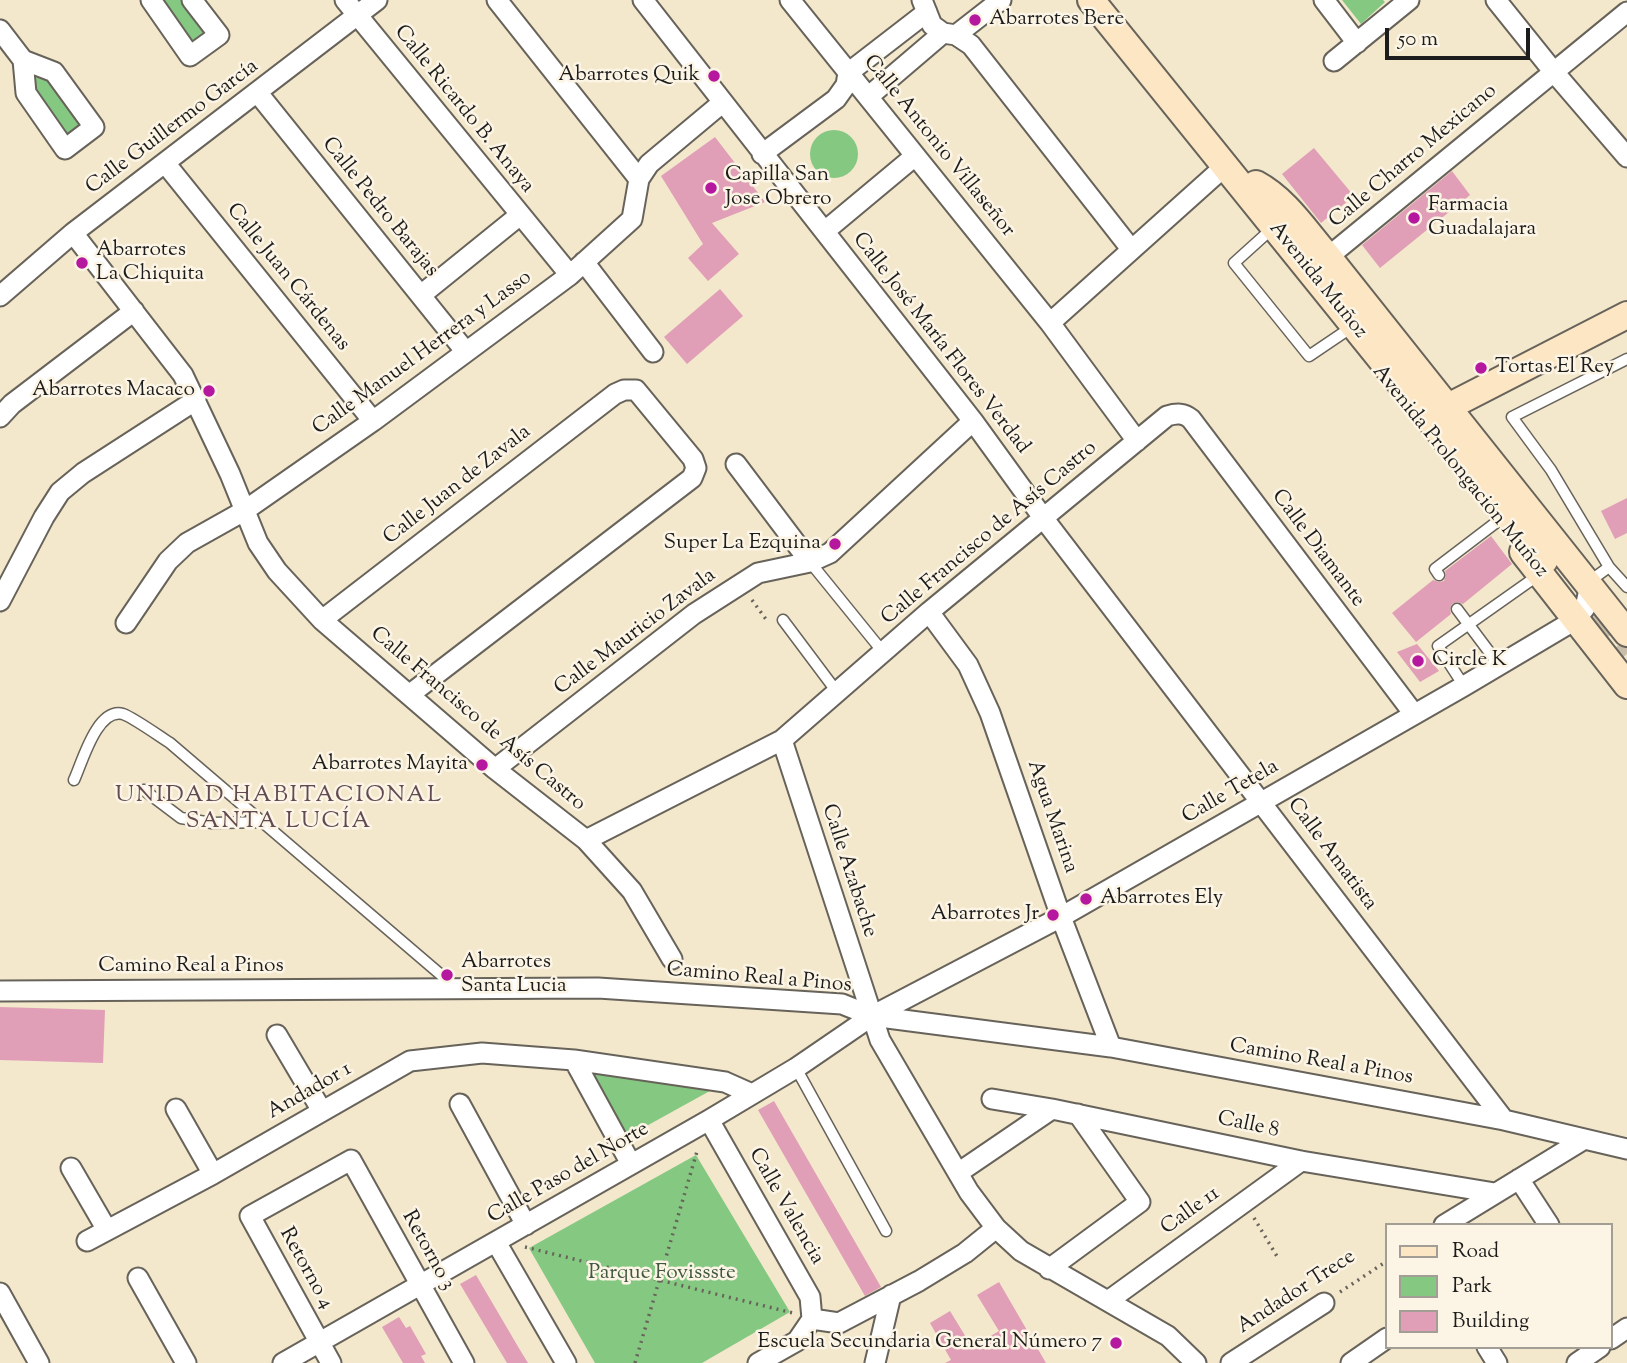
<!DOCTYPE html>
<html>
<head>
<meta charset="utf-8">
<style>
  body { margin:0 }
  #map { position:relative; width:1627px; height:1363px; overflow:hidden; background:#f3e7cc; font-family:"Sorts Mill Goudy",serif }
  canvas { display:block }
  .legend { position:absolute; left:1385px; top:1223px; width:228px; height:126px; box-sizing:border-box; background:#fcf5e5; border:2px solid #a29e95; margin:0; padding:9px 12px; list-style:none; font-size:21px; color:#1c1c1c }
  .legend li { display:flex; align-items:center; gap:14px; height:35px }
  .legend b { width:35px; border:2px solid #a29e95 }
  .scale { position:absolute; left:1385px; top:28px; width:145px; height:32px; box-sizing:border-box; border:4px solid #1c1c1c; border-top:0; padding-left:9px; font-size:21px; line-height:24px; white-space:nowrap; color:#1c1c1c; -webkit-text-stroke:5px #fcf5e5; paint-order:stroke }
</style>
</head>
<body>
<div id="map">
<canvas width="1627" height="1363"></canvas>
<ul class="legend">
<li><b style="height:9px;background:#fce6c4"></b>Road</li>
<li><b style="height:19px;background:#85c882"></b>Park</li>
<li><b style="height:19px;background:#e09fb7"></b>Building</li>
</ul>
<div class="scale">50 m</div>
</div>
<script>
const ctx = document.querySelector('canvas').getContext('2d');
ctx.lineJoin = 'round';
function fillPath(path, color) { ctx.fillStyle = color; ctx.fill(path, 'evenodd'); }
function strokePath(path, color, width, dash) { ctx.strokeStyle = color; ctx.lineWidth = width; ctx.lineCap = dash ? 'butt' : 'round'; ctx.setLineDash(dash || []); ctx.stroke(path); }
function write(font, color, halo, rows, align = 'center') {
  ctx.font = font + ' "Sorts Mill Goudy",serif'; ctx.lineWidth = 5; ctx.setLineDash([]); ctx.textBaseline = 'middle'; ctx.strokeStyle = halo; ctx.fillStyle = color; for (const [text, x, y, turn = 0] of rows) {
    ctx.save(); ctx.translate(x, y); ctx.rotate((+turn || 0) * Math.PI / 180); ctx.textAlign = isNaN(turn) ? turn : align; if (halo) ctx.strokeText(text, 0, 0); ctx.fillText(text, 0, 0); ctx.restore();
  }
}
fillPath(new Path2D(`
  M157 0H184L207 31 186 47Z
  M1342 0H1383L1385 2 1361 24Z
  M42 72 80 126 64 139 29 86Z
  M810 154a24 24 0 1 1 48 0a24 24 0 1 1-48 0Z
  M585 1067 717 1087 623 1139Z
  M696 1155 790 1312 702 1363H595L529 1248Z`), '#85c882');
fillPath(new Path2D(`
  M715 137 765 202 712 223 739 254 708 281 688 258 703 244 661 176Z
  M1314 148 1354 196 1321 223 1282 174Z
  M1452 171 1470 195 1380 268 1362 245Z
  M720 289 743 316 687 364 664 337Z
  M1627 498V533L1615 539 1601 511Z
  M1491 536 1512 564 1463 604 1457 602 1452 604 1450 609 1451 614 1416 642 1392 613 1433 580 1439 582 1444 581 1446 575 1445 571Z
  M1417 644 1439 671 1420 682 1397 652Z
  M0 1007 105 1010 103 1063 0 1060Z
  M774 1101 881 1287 865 1296 758 1110Z
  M476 1275 520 1350 528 1363H507L460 1284Z
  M999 1282 1046 1363H945L951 1360 930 1323 950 1311 972 1347 999 1331 977 1295Z
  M399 1317 406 1328 410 1326 426 1354 421 1356 425 1363H403L382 1327Z`), '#e09fb7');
strokePath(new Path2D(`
  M1595 614 1627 654`), '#c8bea9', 26, [26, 13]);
const lane = new Path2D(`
  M1265 235 1234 263 1309 356 1346 331
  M810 562 883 652
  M1609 567 1551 470 1512 417 1627 359
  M1439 575 1435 569 1498 521
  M1591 583 1594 578 1609 567 1627 587
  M1457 609 1499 665
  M783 620 837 692
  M1464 686 1438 646 1540 574
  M74 780C82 763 97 707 123 714 134 718 159 736 170 743L454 986
  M144 790 181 818 212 823 263 822
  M796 1068 886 1231`);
const street = new Path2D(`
  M151 0 190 56 219 35 192 0
  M345 0 570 275
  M497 0 639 179
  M643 0 973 421 1044 519 1504 1120
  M790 0 1050 323 1137 441
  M922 0 932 25 943 33 956 35 971 45 1131 249
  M1324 0 1357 43
  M1496 0 1553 71 1627 157
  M0 30 23 60 26 93 65 149 94 127 54 72 23 60
  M956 35 1001 0
  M1334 61 1409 0
  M848 73 927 12
  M257 92 466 352
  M868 97 943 33
  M762 154 836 99 846 85 848 73
  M165 163 373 421
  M825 231 915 156
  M73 233 183 375 230 474 258 543 277 571 322 620 495 769 586 840 632 891 672 959
  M1328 257 1627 12
  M584 262 653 352
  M421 295 520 215
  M0 296 73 233 377 0
  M1050 323 1224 167
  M0 417 12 404 134 311
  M736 464 810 562
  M0 601 44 517 60 492 83 473 196 400
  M929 612 968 665 990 713 1061 917 1111 1047
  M322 620 615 394 624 390H636L693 459 696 468 692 478 409 695
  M126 623 168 561 187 543 244 511 373 421 570 275 632 219 639 179 649 164 722 103
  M782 740 880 1040 969 1192 996 1228 1021 1251 1168 1336 1196 1363
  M495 769 694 614 758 573 810 562 830 553 973 421
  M586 840 782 740 929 612 1167 416C1177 413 1184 413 1191 419L1414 714
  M0 991 598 988 842 1004 872 1016 1111 1047 1504 1120 1627 1149
  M277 1035 322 1111
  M574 1060 631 1164
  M992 1099 1052 1109 1301 1161 1495 1193
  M460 1104 526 1225
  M176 1109 213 1174
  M709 1120 810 1297 812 1319
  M71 1168 107 1230
  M958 1173 1052 1109
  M1519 1179 1549 1225
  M1444 1225 1583 1140
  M87 1241 213 1174 410 1061 482 1053 574 1060 725 1082 752 1094
  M496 1242 566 1363
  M1049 1269 1140 1202 1078 1114
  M138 1278 186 1363
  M0 1293 39 1363
  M1108 1301 1301 1161
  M812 1319 839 1323 919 1281 965 1253 996 1228
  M1611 1339 1627 1328
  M1487 1347 1497 1363
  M283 1363 709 1120 796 1068 872 1016 1061 917 1464 686 1575 620 1585 608 1590 585
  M331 1363 250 1216 351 1160 464 1363
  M758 1363 797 1341 812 1319
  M875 1363 891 1295
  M1231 1363 1324 1303
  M1351 1363 1387 1338
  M1577 1363 1600 1347`);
const secondary = new Path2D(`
  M1091 0 1544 561
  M1256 184C1286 200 1306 232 1328 257L1627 633
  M1448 407 1627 315
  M1523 552 1627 685`);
strokePath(lane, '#67635a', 13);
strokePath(street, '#67635a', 23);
strokePath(secondary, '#67635a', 30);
strokePath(new Path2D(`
  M752 600 768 622
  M1254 1218 1278 1258
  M525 1247 793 1313
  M1340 1292 1387 1261
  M635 1363 698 1148`), '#67635a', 3.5, [2, 5]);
strokePath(lane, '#fff', 10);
strokePath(street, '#fff', 19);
strokePath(secondary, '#fce6c4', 26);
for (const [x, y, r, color] of [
  [975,20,7,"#b5179e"],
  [714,76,7,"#b5179e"],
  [711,188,7,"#b5179e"],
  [1414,218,7,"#b5179e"],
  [82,263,7,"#b5179e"],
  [1481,368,7,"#b5179e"],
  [209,391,7,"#b5179e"],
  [835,544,7,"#b5179e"],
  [1418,661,7,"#b5179e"],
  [482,765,7,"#b5179e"],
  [1086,899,7,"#b5179e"],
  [1053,915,7,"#b5179e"],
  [447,975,7,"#b5179e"],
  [1116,1343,7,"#b5179e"]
]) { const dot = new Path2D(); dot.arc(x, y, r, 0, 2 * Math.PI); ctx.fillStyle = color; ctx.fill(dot); strokePath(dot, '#fcf5e5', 2.5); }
write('21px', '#1c1c1c', '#fcf5e5', [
  ["Abarrotes Bere",989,20],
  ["Abarrotes Quik",700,76,"right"],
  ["Capilla San",725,176],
  ["Jose Obrero",725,200],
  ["Farmacia",1428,206],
  ["Guadalajara",1428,230],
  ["Abarrotes",96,251],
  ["La Chiquita",96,275],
  ["Tortas El Rey",1495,368],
  ["Abarrotes Macaco",195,391,"right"],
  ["Super La Ezquina",821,544,"right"],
  ["Circle K",1432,661],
  ["Abarrotes Mayita",468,765,"right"],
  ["Abarrotes Ely",1100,899],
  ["Abarrotes Jr",1039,915,"right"],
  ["Abarrotes",461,963],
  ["Santa Lucia",461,987],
  ["Escuela Secundaria General Número 7",1102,1343,"right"]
], 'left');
write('21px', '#1c1c1c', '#fcf5e5', [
  ["Calle Ricardo B. Anaya",463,110,51],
  ["Calle Guillermo García",173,128,-37],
  ["Calle Antonio Villaseñor",938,147,51],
  ["Calle Charro Mexicano",1414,157,-40],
  ["Calle Pedro Barajas",379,208,51],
  ["Calle Juan Cárdenas",287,278,51],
  ["Avenida Muñoz",1317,281,51],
  ["Calle José María Flores Verdad",940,344,52],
  ["Calle Manuel Herrera y Lasso",423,354,-36],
  ["Avenida Prolongación Muñoz",1459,472,51],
  ["Calle Juan de Zavala",458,486,-38],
  ["Calle Francisco de Asís Castro",990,534,-40],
  ["Calle Diamante",1317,549,53],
  ["Calle Mauricio Zavala",636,633,-37],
  ["Calle Francisco de Asís Castro",477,720,40],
  ["Calle Tetela",1231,793,-30],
  ["Agua Marina",1051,817,71],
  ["Calle Amatista",1331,855,53],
  ["Calle Azabache",848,871,72],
  ["Camino Real a Pinos",191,967],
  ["Camino Real a Pinos",759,979,5],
  ["Camino Real a Pinos",1321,1063,10],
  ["Andador 1",310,1092,-30],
  ["Calle 8",1248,1126,12],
  ["Calle Paso del Norte",569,1174,-30],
  ["Calle Valencia",785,1207,60],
  ["Calle 11",1191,1212,-36],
  ["Retorno 3",427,1251,61],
  ["Retorno 4",305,1269,61],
  ["Andador Trece",1297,1293,-33]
]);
write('21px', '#415840', '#fcf5e5', [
  ["Parque Fovissste",662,1274]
]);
ctx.letterSpacing = '2px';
write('23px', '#614a52', '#fcf5e5', [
  ["UNIDAD HABITACIONAL",279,797],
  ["SANTA LUCÍA",279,823]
]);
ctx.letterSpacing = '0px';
</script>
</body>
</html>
